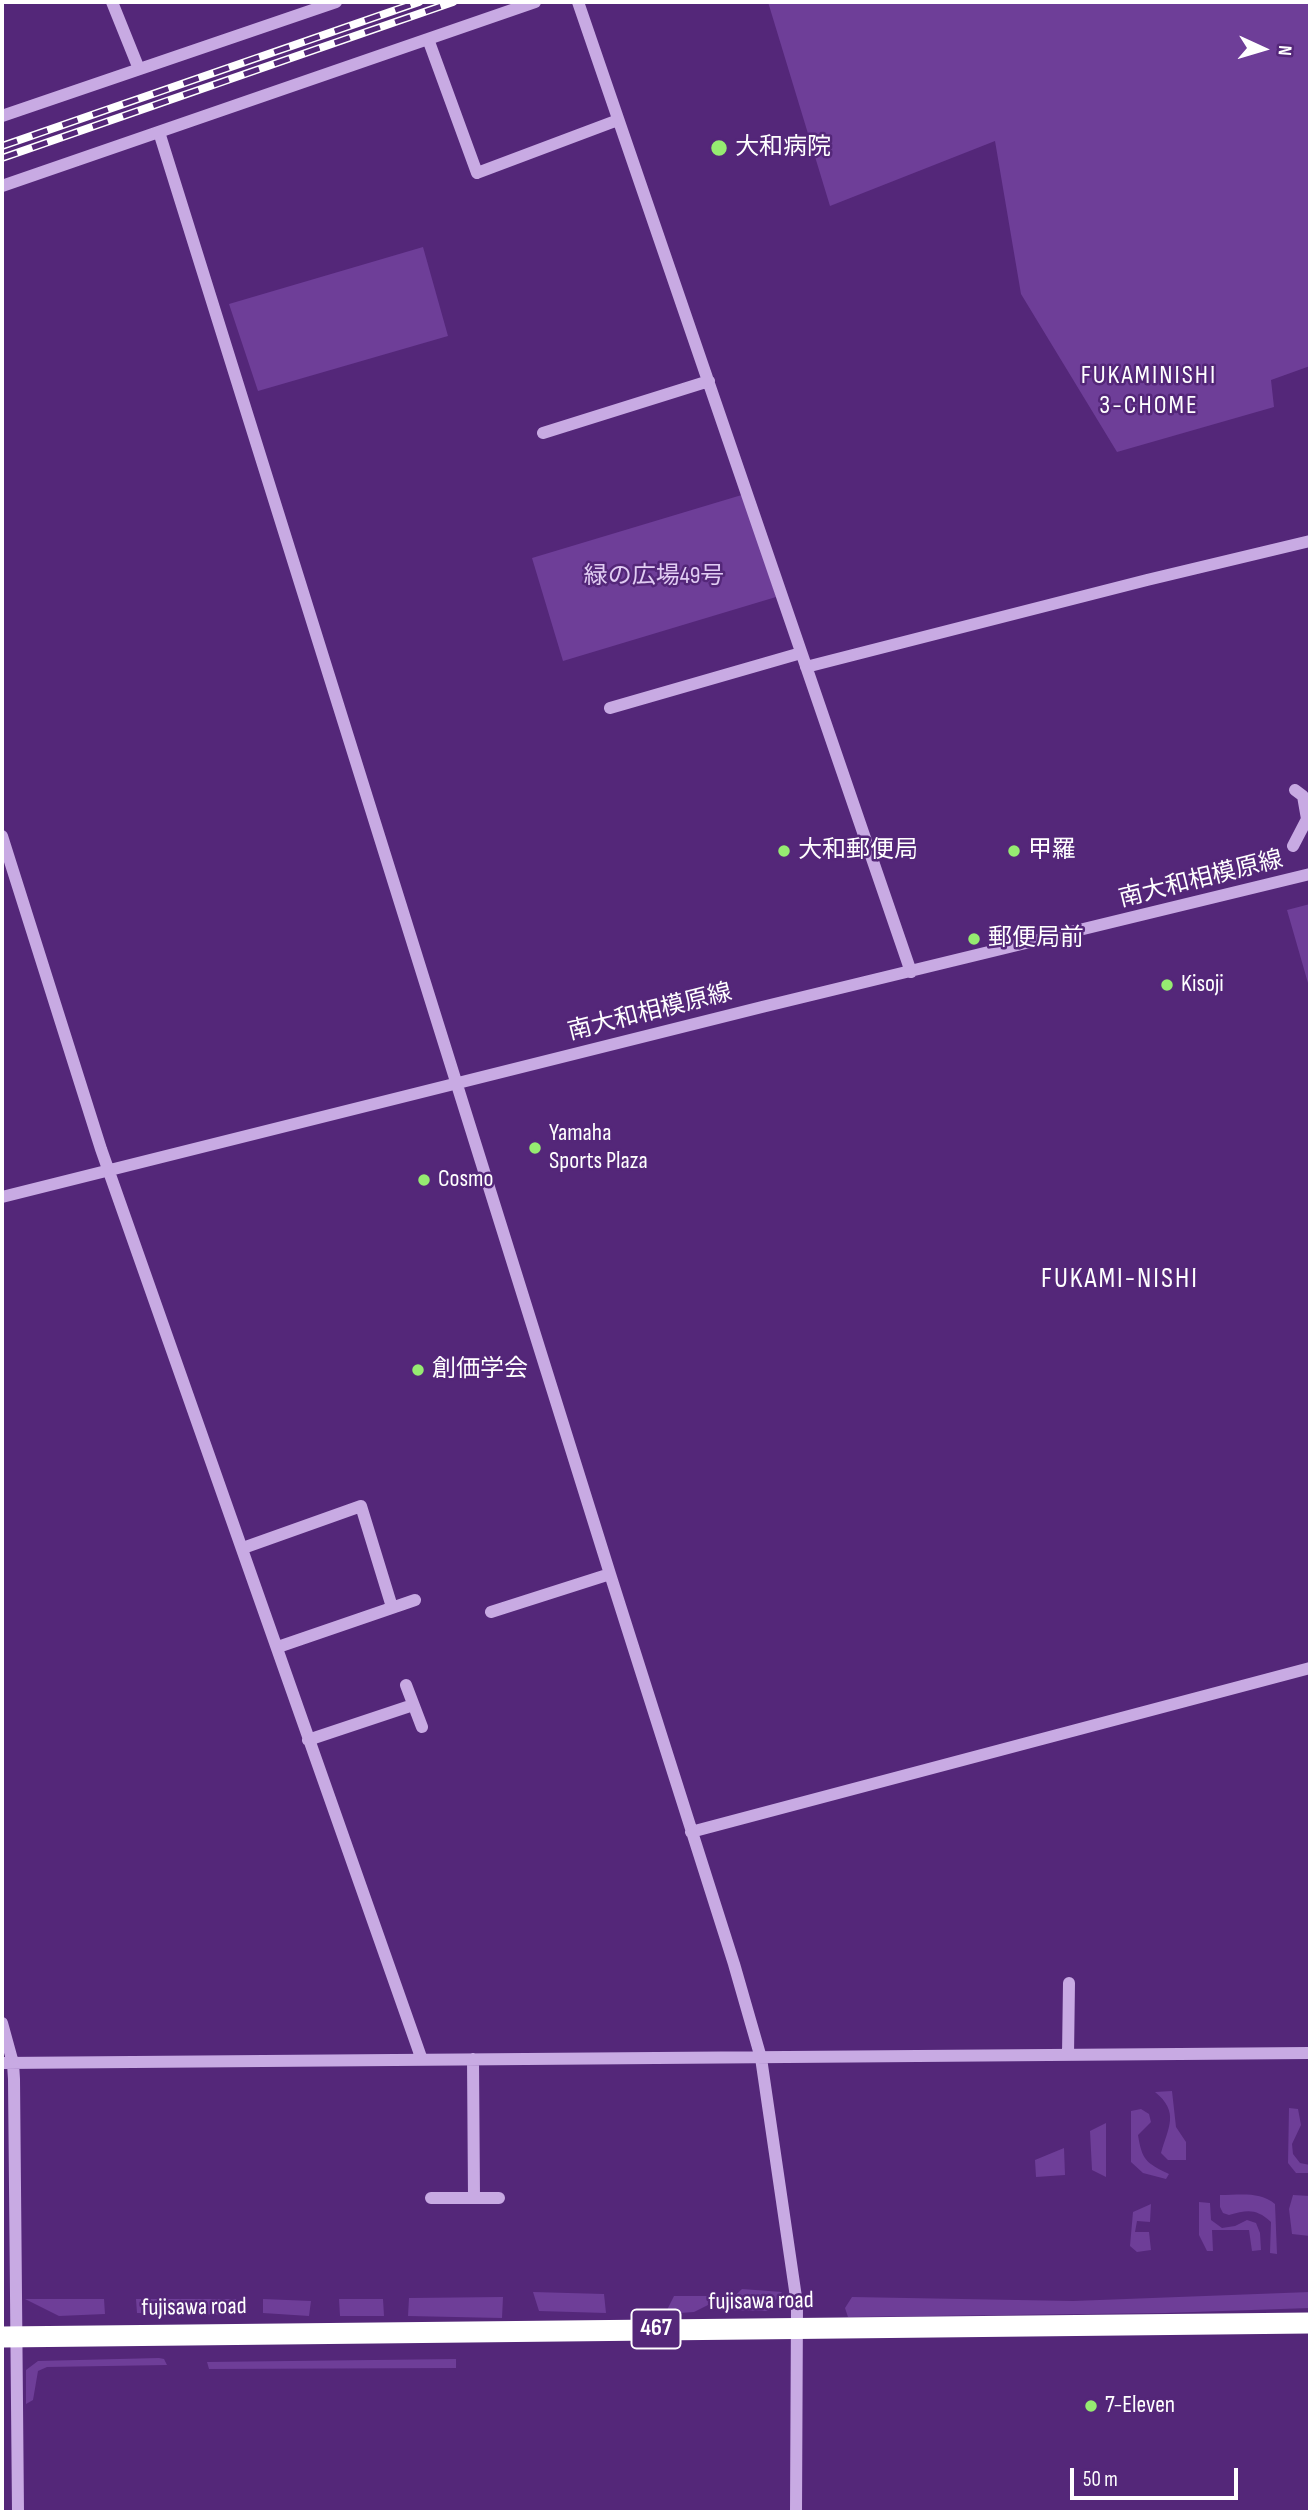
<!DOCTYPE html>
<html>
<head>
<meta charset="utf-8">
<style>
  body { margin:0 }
  #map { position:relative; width:1312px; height:2514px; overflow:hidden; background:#542779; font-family:"Sofia Sans Condensed",sans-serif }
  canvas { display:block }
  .frame { position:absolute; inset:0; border:4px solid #fff; pointer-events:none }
  .north { position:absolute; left:1228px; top:14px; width:70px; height:70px; -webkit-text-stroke:5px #542779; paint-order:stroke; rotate:94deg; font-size:19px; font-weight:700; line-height:28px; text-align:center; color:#fff }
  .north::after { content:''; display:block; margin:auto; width:24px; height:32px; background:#fff; clip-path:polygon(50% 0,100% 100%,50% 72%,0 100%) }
  .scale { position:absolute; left:1070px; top:2468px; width:168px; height:32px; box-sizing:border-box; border:4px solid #fff; border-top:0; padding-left:9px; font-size:21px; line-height:24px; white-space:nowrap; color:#fff; -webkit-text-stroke:5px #542779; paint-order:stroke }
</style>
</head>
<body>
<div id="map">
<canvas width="1312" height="2514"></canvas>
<div class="frame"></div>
<div class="north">N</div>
<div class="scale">50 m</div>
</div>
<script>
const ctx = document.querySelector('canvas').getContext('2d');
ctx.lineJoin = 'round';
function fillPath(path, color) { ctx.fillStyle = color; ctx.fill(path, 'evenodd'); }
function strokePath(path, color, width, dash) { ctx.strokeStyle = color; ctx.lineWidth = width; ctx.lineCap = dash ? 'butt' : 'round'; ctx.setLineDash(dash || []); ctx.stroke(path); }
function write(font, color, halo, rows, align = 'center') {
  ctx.font = font + ' "Sofia Sans Condensed","Noto Sans JP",sans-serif'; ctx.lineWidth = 5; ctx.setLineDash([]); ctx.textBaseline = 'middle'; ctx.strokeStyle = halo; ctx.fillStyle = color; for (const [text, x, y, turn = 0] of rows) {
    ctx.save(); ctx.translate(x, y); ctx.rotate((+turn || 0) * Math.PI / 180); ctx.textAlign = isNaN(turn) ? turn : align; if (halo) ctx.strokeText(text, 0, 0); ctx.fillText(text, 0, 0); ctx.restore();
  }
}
fillPath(new Path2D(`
  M768 2H1310V366L1271 380 1274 407 1117 452 1021 294 995 141 830 206Z
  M423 247 448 336 258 391 229 304Z
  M745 494 776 597 563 661 532 558Z
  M1310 904V990L1287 910Z
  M1172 2091 1176 2127 1186 2142V2160H1168L1161 2153C1168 2128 1180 2112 1155 2092Z
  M1289 2108 1298 2109 1301 2125 1292 2144 1293 2154 1300 2163 1310 2165V2173H1296L1288 2163Z
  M1141 2109 1149 2114 1151 2122 1138 2135C1142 2160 1146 2163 1169 2174L1166 2179 1143 2173 1131 2162V2111Z
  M1106 2123V2177L1092 2170 1090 2131Z
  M1064 2148 1065 2175 1036 2177 1035 2160Z
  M1220 2195C1239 2195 1260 2191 1275 2204L1277 2254 1270 2253 1271 2222C1256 2208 1247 2210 1229 2215L1223 2213 1220 2207Z
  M1293 2195 1310 2196V2236L1292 2234 1289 2209Z
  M1199 2202 1210 2203 1211 2220 1222 2228 1235 2226 1247 2220 1256 2223 1260 2233 1261 2250 1252 2251 1249 2230H1212L1213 2251H1207L1199 2235Z
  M1151 2204 1150 2222 1137 2221 1135 2232H1149L1151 2250 1137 2252 1130 2246 1133 2212Z
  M742 2289 782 2292 767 2311 720 2310Z
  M533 2292 604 2294 606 2313 539 2311Z
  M1310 2292V2308L1165 2313 848 2317 845 2308 852 2297 1073 2301Z
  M674 2296H726L694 2312 665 2314Z
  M503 2297 502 2318 408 2316 409 2298Z
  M25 2299H104L105 2314 59 2316Z
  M136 2299H236L235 2315 137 2313Z
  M263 2299 311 2301 309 2316 263 2313Z
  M339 2299H383L384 2316H340Z
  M159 2358 164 2359 167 2365 47 2367 38 2371 33 2400 26 2404V2370L38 2361Z
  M456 2359V2368L209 2369 207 2362Z`), '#6e3e98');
strokePath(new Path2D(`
  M112 2 139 69
  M578 2 911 972
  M428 39 477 173 618 120
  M2 116 336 2
  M159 132 610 1574 734 1964 761 2058 797 2304 796 2512
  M2 186 535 2
  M543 433 709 381
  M806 667 1147 580 1310 541
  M610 708 801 653
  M2 836 101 1149 422 2060
  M1293 846 1307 819 1303 796 1295 790
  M2 1197 762 1007 1310 874
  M243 1548 361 1506 392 1607
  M491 1612 610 1574
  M278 1647 415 1600
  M406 1685 422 1727
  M308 1740 413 1705
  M691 1832 1310 1668
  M2 2023 13 2063 14 2079 18 2512
  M1068 2055 1069 1983
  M473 2059 474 2198
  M2 2063 1310 2053
  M431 2198H499`), '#c8aae3', 12);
strokePath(new Path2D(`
  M2 2337 1310 2323`), '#fff', 21);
const rail = new Path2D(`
  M2 146 419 2
  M2 158 453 2`);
strokePath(rail, '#fff', 8);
strokePath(rail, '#542779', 5, [16]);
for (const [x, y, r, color] of [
  [719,148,9,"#96eb71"],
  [784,851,7,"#96eb71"],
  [1014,851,7,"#96eb71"],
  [974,939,7,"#96eb71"],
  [1167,985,7,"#96eb71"],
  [535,1148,7,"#96eb71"],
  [424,1180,7,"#96eb71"],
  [418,1370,7,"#96eb71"],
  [1091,2406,7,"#96eb71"]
]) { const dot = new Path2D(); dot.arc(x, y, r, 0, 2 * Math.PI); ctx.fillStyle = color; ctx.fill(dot); strokePath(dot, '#542779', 2.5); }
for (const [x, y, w] of [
  [656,2329,49]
]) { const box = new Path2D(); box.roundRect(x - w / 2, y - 19.5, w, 39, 5); ctx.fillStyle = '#542779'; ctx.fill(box); strokePath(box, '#fff', 2); }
write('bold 23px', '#fff', null, [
  ["467",656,2329]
]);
write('24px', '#fff', '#542779', [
  ["大和病院",735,148],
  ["大和郵便局",798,851],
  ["甲羅",1028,851],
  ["郵便局前",988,939],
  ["Kisoji",1181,985],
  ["Yamaha",549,1134],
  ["Sports Plaza",549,1162],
  ["Cosmo",438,1180],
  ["創価学会",432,1370],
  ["7-Eleven",1105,2406]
], 'left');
write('24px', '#e1cdf3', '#542779', [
  ["緑の広場49号",654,577]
]);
write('24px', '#fff', '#542779', [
  ["南大和相模原線",1201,880,-14],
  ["南大和相模原線",650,1013,-14],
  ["fujisawa road",761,2302,-1],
  ["fujisawa road",194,2308,-1]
]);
ctx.letterSpacing = '2px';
write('26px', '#fff', '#542779', [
  ["FUKAMINISHI",1149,376],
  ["3-CHOME",1149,406]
]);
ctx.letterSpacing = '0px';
ctx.letterSpacing = '2px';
write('28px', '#fff', '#542779', [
  ["FUKAMI-NISHI",1120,1280]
]);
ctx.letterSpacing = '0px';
</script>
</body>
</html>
